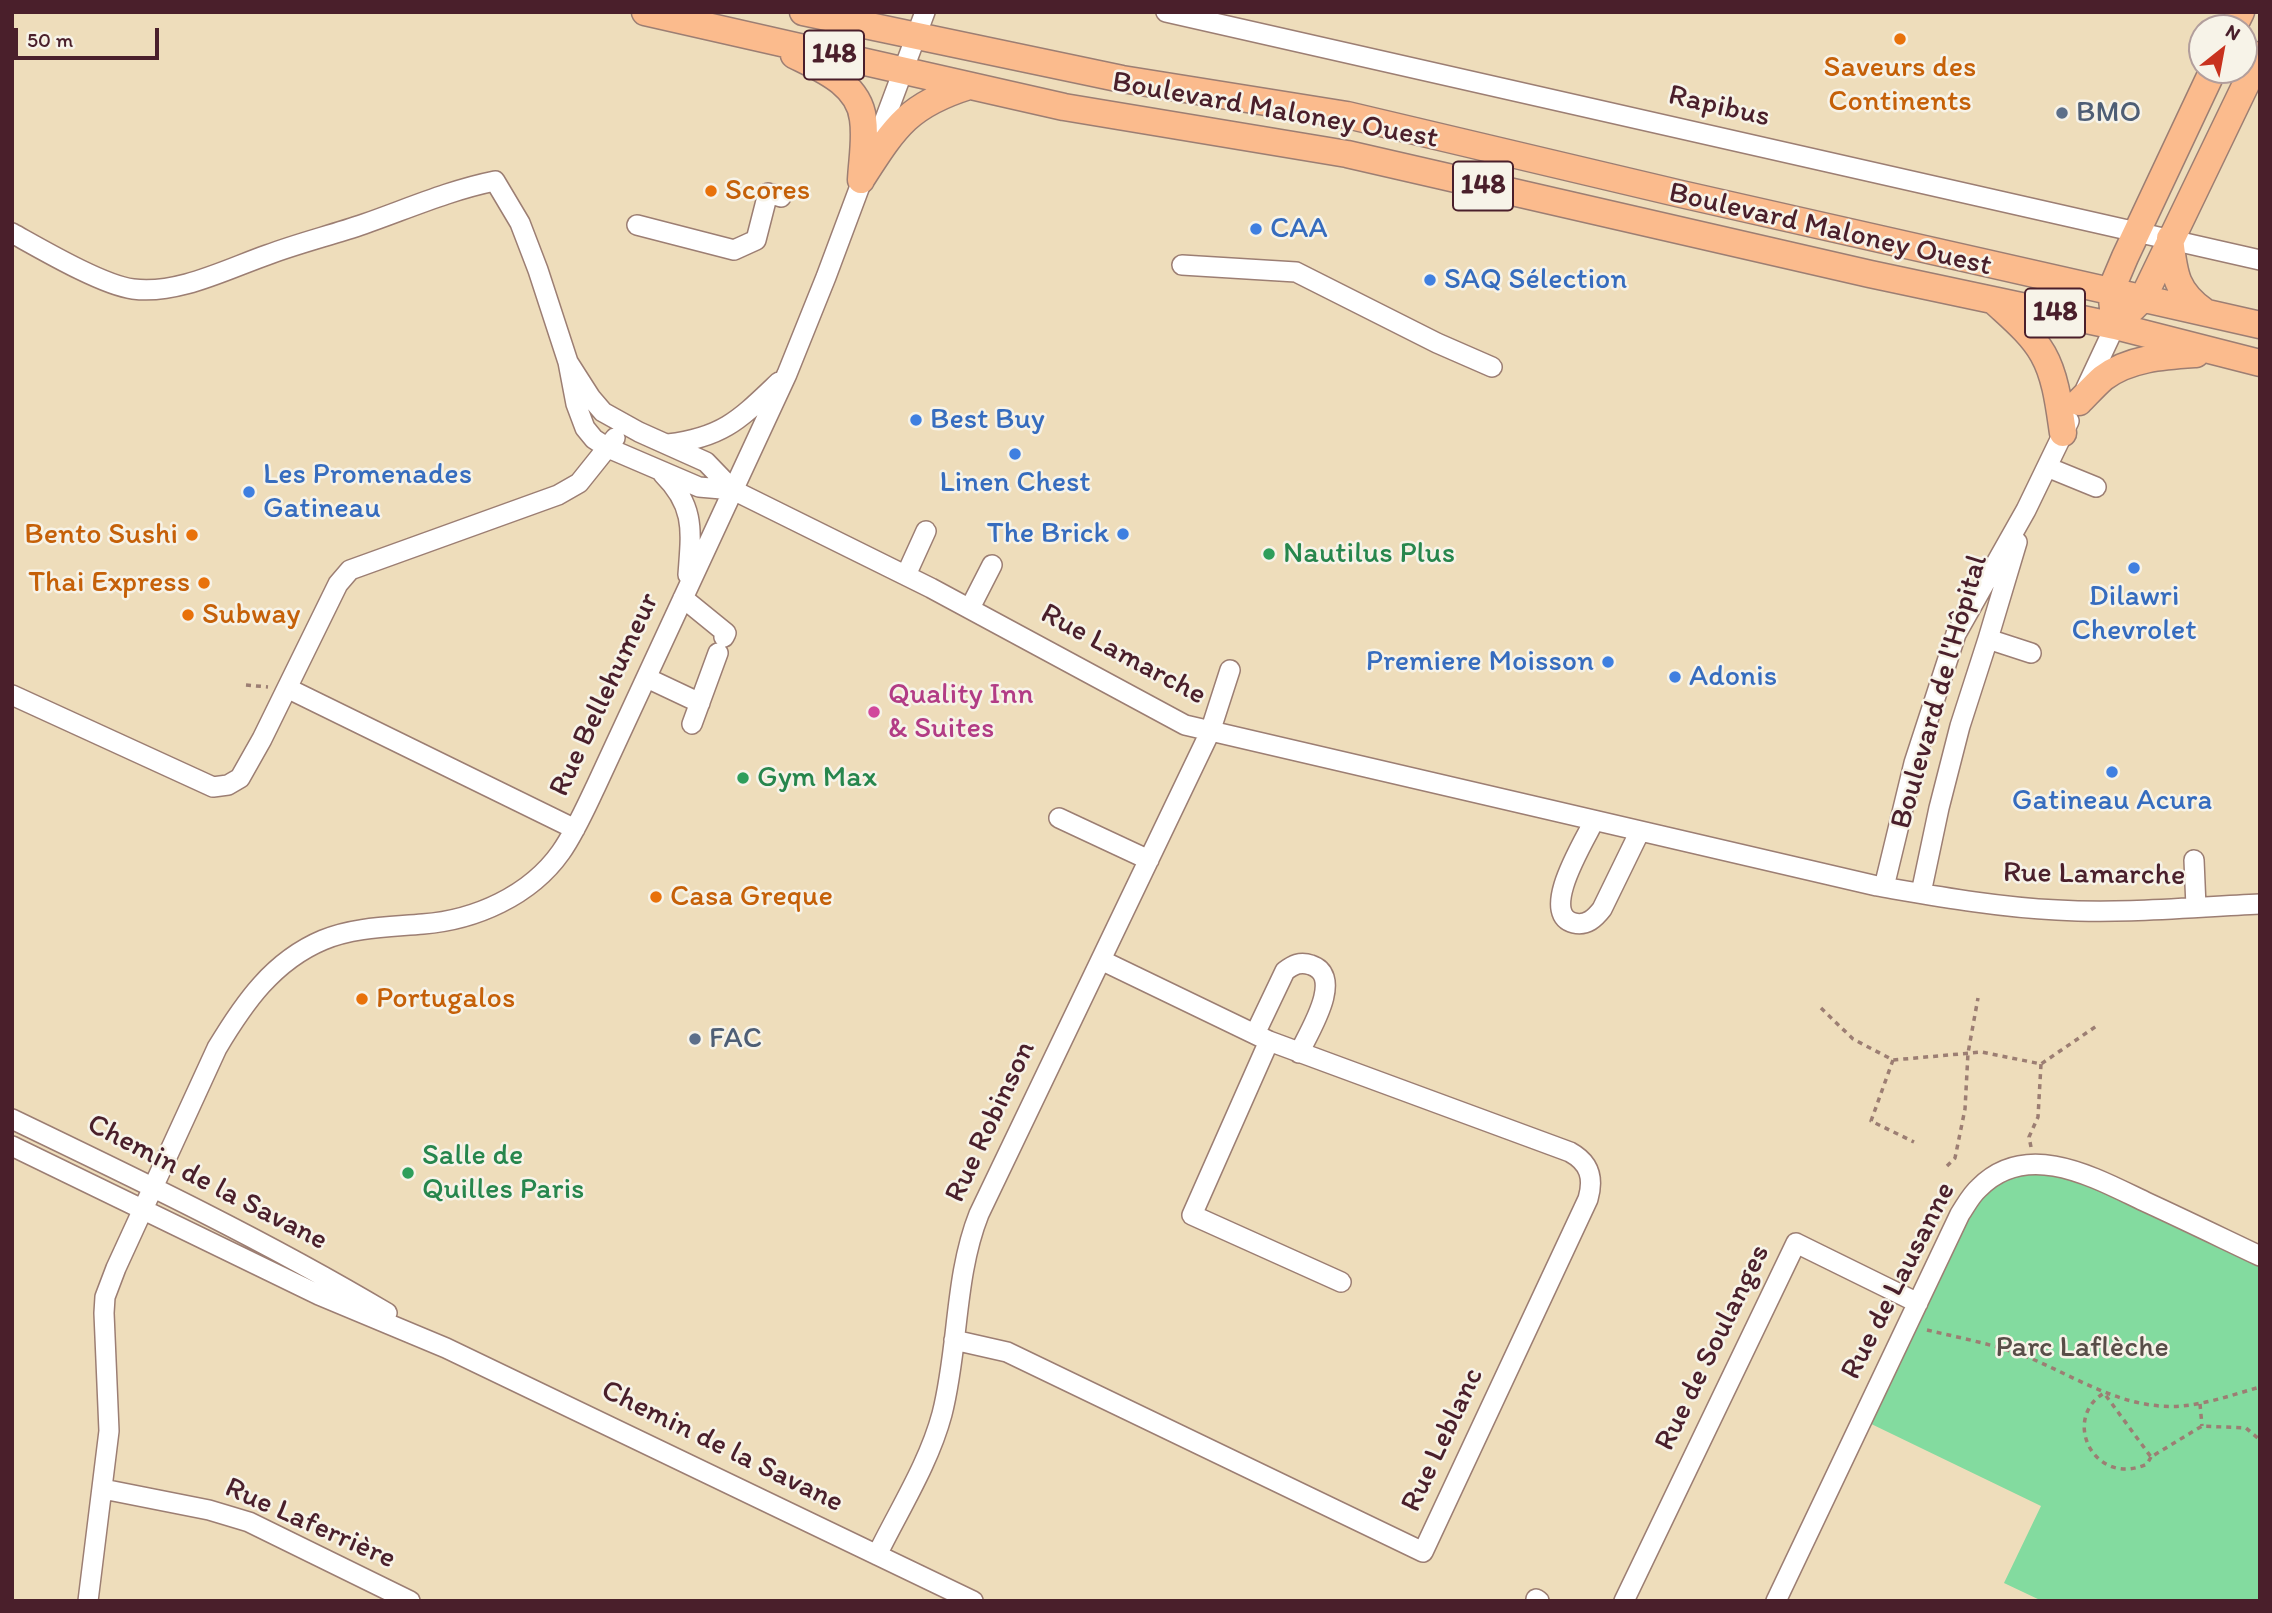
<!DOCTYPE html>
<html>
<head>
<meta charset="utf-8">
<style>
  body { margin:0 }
  #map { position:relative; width:2272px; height:1613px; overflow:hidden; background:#edb; font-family:Itim,sans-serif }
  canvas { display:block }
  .frame { position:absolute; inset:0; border:14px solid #4a1f2b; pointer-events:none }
  .north { position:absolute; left:2188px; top:14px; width:70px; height:70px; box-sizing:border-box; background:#f7f3e8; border:2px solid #b29e9c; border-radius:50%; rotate:31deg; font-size:19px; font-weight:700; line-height:28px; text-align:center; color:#4a1f2b }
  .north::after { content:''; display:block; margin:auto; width:24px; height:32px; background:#c8321e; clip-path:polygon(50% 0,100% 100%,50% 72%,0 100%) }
  .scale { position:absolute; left:14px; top:28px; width:145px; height:32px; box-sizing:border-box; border:4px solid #4a1f2b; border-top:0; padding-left:9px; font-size:21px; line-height:24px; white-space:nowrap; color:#4a1f2b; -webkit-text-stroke:5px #f7f3e8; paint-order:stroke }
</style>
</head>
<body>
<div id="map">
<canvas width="2272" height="1613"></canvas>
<div class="frame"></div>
<div class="north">N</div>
<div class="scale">50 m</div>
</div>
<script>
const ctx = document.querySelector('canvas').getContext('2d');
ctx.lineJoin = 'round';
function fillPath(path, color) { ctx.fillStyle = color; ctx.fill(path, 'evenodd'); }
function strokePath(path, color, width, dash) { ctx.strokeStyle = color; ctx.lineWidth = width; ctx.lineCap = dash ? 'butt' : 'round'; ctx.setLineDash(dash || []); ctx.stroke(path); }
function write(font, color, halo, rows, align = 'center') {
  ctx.font = font + ' Itim,sans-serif'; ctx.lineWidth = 5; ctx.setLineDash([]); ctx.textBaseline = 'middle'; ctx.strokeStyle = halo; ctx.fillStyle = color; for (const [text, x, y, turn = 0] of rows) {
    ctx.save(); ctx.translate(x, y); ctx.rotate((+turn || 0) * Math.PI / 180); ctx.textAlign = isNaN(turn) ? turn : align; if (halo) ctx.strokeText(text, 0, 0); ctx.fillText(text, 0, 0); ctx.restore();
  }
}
fillPath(new Path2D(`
  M2035 1164 2260 1256V1601H2042L2004 1583 2041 1506 1863 1420 1976 1190Z`), '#83db9f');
const minor = new Path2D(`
  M1166 12 2260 260
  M637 225 734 250 756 240 768 193 781 197
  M12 233C41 249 102 285 133 289 177 295 227 269 267 255 299 243 332 235 364 224 407 209 450 190 495 181L520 223 538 270 568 362 576 404 585 428 594 439 608 448 699 487 733 490
  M1182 265 1296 272 1437 343 1492 367
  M568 362 591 398 603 412 639 432 706 462 733 490 931 588 1185 725 1877 886C1936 896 1996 907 2057 910 2124 914 2192 907 2260 904
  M2086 388 2115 326
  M668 444C724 437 740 419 779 382
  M2047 467 2096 487
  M663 474C696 507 691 532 688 575
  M906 575 926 531
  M683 598 726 633 724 637
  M970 608 992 565
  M1988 639 2031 653
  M647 678 700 703
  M287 688 575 829
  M12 695 213 787 228 785 240 778 262 739 338 584 350 570 558 495 579 483 615 438
  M692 724 718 653
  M1059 818 1149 860
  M1594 821C1585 840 1538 914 1574 923 1587 926 1595 918 1602 909L1640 831
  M2194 860 2196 907
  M1884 887 1914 763 1956 634 2026 510 2069 421
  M1921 893 1939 808 1960 726 1988 639 2017 542
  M1255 1034 1285 971C1293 965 1300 961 1311 965 1345 976 1309 1032 1299 1053
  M1269 1041 1192 1215 1341 1282
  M12 1119C139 1180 266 1241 387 1313
  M12 1146 319 1295 446 1348 973 1601
  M954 1340 1007 1352 1423 1552 1588 1199C1594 1178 1590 1163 1570 1152L1269 1041 1101 960
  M103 1489 209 1510 249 1522 410 1601
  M877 1555C899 1510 929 1463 942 1414 959 1348 954 1277 979 1214L1210 732 1230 670
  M1536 1599 1539 1601
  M88 1601 109 1431 104 1313 105 1297 116 1268 217 1048C244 1003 273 961 323 940 354 927 391 927 423 924 475 920 530 896 561 852 575 832 585 809 596 786L787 374 826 277 925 12
  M1624 1601 1796 1243 1918 1303
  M1776 1601 1960 1214C1966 1205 1971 1195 1979 1188 2028 1138 2097 1179 2148 1203 2185 1220 2222 1238 2260 1256`);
const major = new Path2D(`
  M645 12 1064 107 1347 154 1870 274 2115 326 2260 363
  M803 12 1122 79 1347 115 1681 194 2260 325
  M2233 28 2241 12
  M794 55C822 69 859 84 863 119 866 139 862 160 861 180
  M862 178C895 127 908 105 969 86
  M2170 238C2174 273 2175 291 2205 312
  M1994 301C2011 317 2031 333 2043 354 2056 377 2059 406 2063 433
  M2113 308 2111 290 2125 257 2213 70
  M2132 309 2143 298 2260 55
  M2079 402C2087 394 2095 385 2103 378 2129 358 2165 356 2196 354`);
strokePath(minor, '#9c7e73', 22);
strokePath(major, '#9c7e73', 29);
strokePath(new Path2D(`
  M246 685 268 687
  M1821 1008 1853 1039 1893 1060 1982 1052 2041 1064 2098 1025
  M1893 1060 1871 1121 1914 1142
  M2031 1147 2029 1137 2038 1117 2041 1064
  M1947 1166 1955 1158 1965 1109 1968 1053 1978 998
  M1927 1330C1961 1338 1997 1345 2030 1358 2073 1376 2112 1402 2160 1406 2194 1409 2228 1396 2260 1387
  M2200 1404 2202 1426
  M2151 1457 2147 1464C2094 1488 2061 1419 2104 1393L2151 1457 2202 1426 2246 1428 2260 1440`), '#9c7e73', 3.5, [5, 5]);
strokePath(minor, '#fff', 19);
strokePath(major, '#fbbb8d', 26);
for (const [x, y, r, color] of [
  [1900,39,7,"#e8710a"],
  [2062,113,7,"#5c6f8a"],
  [711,191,7,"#e8710a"],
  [1256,229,7,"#3f7fe0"],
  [1430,280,7,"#3f7fe0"],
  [916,420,7,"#3f7fe0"],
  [1015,454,7,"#3f7fe0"],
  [249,492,7,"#3f7fe0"],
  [1123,534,7,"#3f7fe0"],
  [192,535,7,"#e8710a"],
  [1269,554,7,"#2e9e5b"],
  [2134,568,7,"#3f7fe0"],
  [204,583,7,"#e8710a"],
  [188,615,7,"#e8710a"],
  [1608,662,7,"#3f7fe0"],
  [1675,677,7,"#3f7fe0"],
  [874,712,7,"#d1479c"],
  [2112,772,7,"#3f7fe0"],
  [743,778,7,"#2e9e5b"],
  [656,897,7,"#e8710a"],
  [362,999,7,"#e8710a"],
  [695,1039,7,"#5c6f8a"],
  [408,1173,7,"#2e9e5b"]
]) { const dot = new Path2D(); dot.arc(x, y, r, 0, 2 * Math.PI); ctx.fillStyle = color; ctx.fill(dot); strokePath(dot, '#f7f3e8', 2.5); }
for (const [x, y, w] of [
  [834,55,60],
  [1483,186,60],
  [2055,313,60]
]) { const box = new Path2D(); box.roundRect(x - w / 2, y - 24.5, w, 49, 5); ctx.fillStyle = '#f7f3e8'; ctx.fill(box); strokePath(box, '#4a1f2b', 2); }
write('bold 28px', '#4a1f2b', null, [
  ["148",834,55],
  ["148",1483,186],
  ["148",2055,313]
]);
write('30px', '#c56008', '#f7f3e8', [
  ["Saveurs des",1900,68,"center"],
  ["Continents",1900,102,"center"],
  ["Scores",725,191],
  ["Bento Sushi",178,535,"right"],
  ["Thai Express",190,583,"right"],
  ["Subway",202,615],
  ["Casa Greque",670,897],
  ["Portugalos",376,999]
], 'left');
write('30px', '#4a1f2b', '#f7f3e8', [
  ["Rapibus",1719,107,13],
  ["Boulevard Maloney Ouest",1275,111,10],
  ["Boulevard Maloney Ouest",1830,230,13],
  ["Rue Lamarche",1123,655,28],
  ["Boulevard de l'Hôpital",1940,692,-74],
  ["Rue Bellehumeur",605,695,-65],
  ["Rue Lamarche",2094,875,1],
  ["Rue Robinson",991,1122,-65],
  ["Chemin de la Savane",207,1183,27],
  ["Rue de Lausanne",1899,1281,-63],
  ["Rue de Soulanges",1713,1348,-64],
  ["Rue Leblanc",1443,1440,-65],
  ["Chemin de la Savane",722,1447,26],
  ["Rue Laferrière",310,1524,24]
]);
write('30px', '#4e5e75', '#f7f3e8', [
  ["BMO",2076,113],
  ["FAC",709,1039]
], 'left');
write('30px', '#366cbe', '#f7f3e8', [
  ["CAA",1270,229],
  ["SAQ Sélection",1444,280],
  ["Best Buy",930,420],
  ["Les Promenades",263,475],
  ["Gatineau",263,509],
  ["Linen Chest",1015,483,"center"],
  ["The Brick",1109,534,"right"],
  ["Dilawri",2134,597,"center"],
  ["Chevrolet",2134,631,"center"],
  ["Premiere Moisson",1594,662,"right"],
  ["Adonis",1689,677],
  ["Gatineau Acura",2112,801,"center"]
], 'left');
write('30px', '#27864d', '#f7f3e8', [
  ["Nautilus Plus",1283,554],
  ["Gym Max",757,778],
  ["Salle de",422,1156],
  ["Quilles Paris",422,1190]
], 'left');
write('30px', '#b23c85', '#f7f3e8', [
  ["Quality Inn",888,695],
  ["& Suites",888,729]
], 'left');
write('30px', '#584e48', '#f7f3e8', [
  ["Parc Laflèche",2082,1348]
]);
</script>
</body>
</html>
